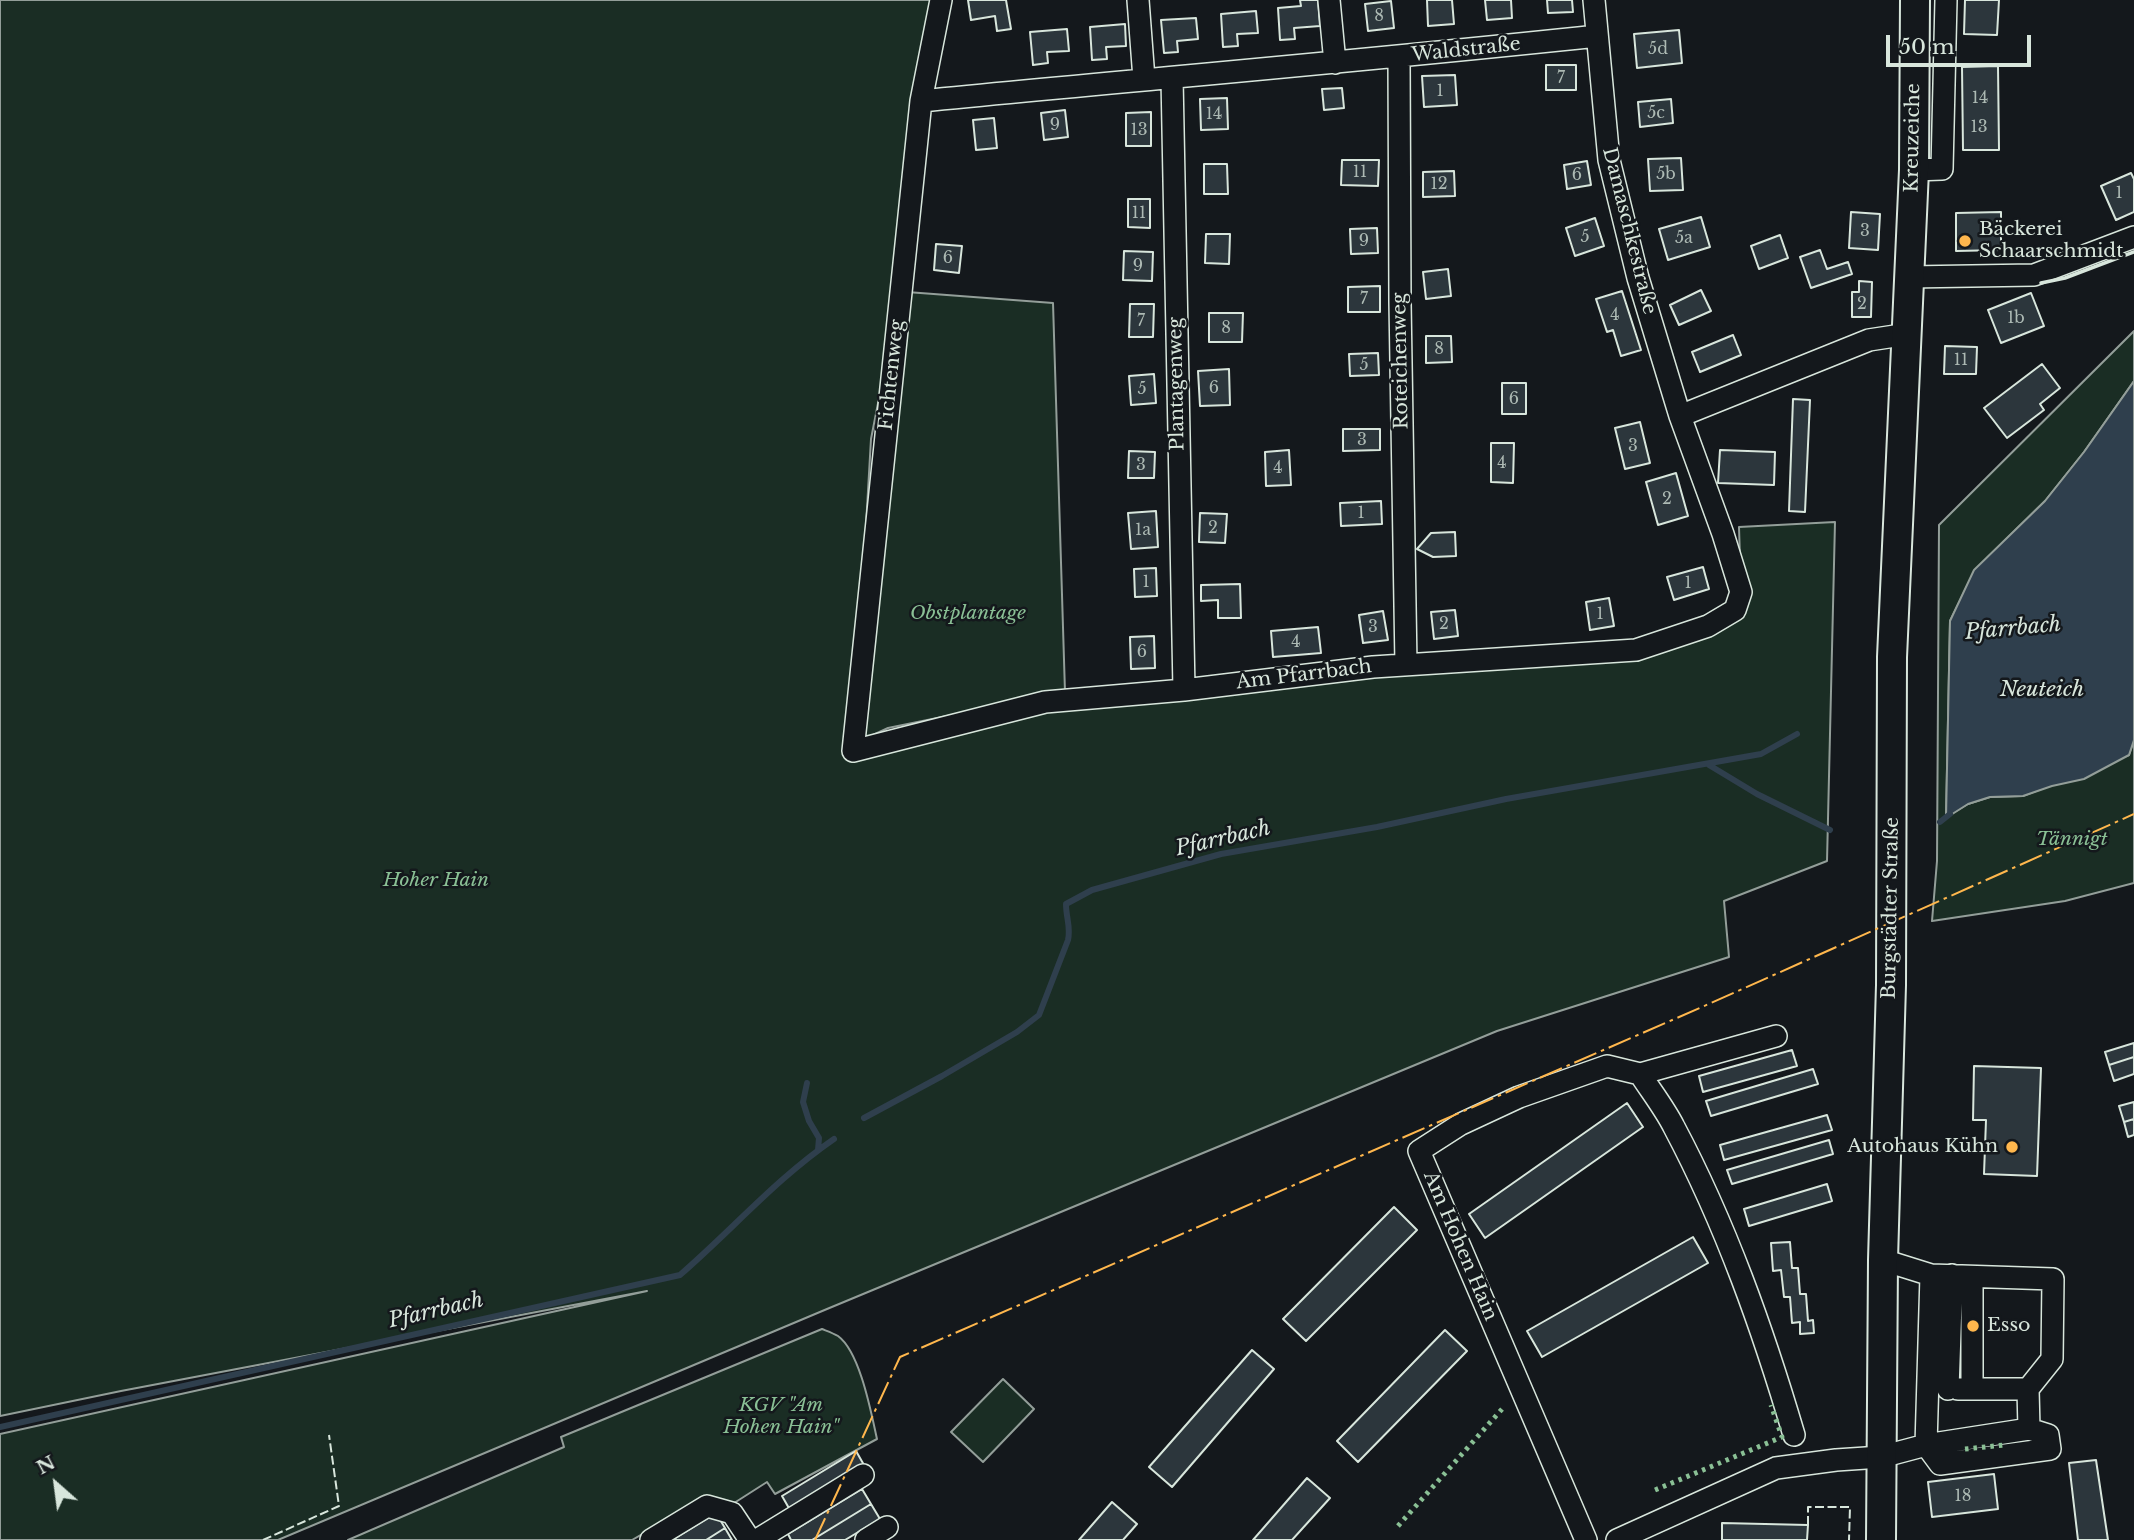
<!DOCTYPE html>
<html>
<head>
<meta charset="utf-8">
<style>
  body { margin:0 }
  #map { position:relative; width:2134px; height:1540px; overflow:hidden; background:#14181c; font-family:"Libre Baskerville",serif }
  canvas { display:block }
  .north { position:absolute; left:21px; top:1449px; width:70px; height:70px; -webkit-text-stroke:5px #14181c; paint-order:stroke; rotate:332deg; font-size:19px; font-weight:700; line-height:28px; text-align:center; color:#d8e6dc }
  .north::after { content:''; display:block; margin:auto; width:24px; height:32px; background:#d8e6dc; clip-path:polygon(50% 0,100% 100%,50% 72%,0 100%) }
  .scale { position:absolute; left:1886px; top:35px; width:145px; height:32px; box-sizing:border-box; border:4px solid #d8e6dc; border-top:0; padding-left:9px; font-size:21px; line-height:24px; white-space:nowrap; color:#d8e6dc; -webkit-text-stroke:5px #14181c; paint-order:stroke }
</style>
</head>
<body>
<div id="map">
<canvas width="2134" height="1540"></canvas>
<div class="north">N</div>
<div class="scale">50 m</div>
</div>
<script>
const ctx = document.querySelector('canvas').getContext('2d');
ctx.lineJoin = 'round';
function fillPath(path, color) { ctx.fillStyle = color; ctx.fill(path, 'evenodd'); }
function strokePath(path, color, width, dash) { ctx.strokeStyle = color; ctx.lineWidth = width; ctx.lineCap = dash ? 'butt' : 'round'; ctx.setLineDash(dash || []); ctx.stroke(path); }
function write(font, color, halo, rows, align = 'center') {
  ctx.font = font + ' "Libre Baskerville",serif'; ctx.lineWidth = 5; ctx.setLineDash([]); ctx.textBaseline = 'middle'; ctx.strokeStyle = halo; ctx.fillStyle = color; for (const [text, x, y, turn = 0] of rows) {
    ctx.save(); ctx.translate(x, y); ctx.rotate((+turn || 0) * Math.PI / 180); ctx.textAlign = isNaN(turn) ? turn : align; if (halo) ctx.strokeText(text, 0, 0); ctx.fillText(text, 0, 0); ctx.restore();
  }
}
const green = new Path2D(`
  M0 0H941L901 286 871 439 853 750 1045 702 1636 650 1708 626 1741 592 1739 527 1835 522 1827 861 1724 901 1729 957 1497 1031 827 1309 278 1540H0V1434L647 1291 121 1391 0 1416Z
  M907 292 1053 303 1065 692 888 728 860 741Z
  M2134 331V381L2084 452 2045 501 1975 570 1950 621 1946 817 1968 804 1990 797 2023 796 2129 755 2134 740V883L2065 901 1932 921 1937 861 1939 525Z
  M822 1329C827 1331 833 1333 838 1336 860 1352 871 1412 877 1439L775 1494 767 1482 731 1505 704 1498 632 1540H348L564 1447 561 1437Z
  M1003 1379 1034 1409 983 1462 951 1432Z`);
fillPath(green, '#1a2d24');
strokePath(green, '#939e99', 2);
const water = new Path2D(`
  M2134 381V740L2129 755 2084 779 2052 786 2023 796 1990 797 1968 804 1946 818 1950 621 1974 570 2045 501 2084 452Z`);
fillPath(water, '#2f3f4d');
strokePath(water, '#939e99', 2);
strokePath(new Path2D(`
  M1709 765 1757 794 1830 830
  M1940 822 1950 814
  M807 1083 803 1102 809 1121 819 1138 818 1150
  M864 1118 942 1076 1017 1032 1039 1015 1068 940C1071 927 1066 918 1066 904L1092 890 1221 854 1377 827 1506 799 1761 754 1797 734
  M0 1427 680 1275C732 1230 777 1178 834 1139`), '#2f3f4d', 6);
const building = new Path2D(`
  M968 0H1006L1011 29 997 31 995 16 971 20Z
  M1300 0H1318L1320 26 1294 28 1295 39 1280 40 1278 8 1301 6Z
  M1427 0H1452L1454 24 1428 26Z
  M1485 0H1511L1512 18 1487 20Z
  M1547 0H1572L1573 12 1548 13Z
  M1965 0H1999L1997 35 1964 34Z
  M1391 1 1394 28 1368 31 1365 4Z
  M1256 11 1258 33 1237 34 1238 46 1223 47 1221 14Z
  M1196 18 1198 39 1177 41 1178 52 1164 53 1161 20Z
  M1125 24 1126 46 1106 47 1107 59 1092 60 1090 27Z
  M1067 29 1069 51 1047 52 1048 63 1033 65 1030 32Z
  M1679 30 1682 63 1637 68 1634 34Z
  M1546 65H1576V90H1546Z
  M1998 66 1999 150H1963L1962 67Z
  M1455 75 1457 105 1424 107 1422 76Z
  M1342 88 1344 108 1324 110 1322 89Z
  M1227 98 1228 129 1201 130 1200 99Z
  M1671 99 1673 123 1640 127 1638 102Z
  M1065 110 1068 137 1044 140 1041 113Z
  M1151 112V146H1126V113Z
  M994 118 997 148 976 150 973 120Z
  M1681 158 1683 190 1650 191 1648 159Z
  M1342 160H1379L1378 186 1341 185Z
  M1587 161 1591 185 1567 189 1564 165Z
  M1204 164H1227L1228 194H1204Z
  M1454 171 1455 196 1423 197V172Z
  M2131 173 2134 179V212L2116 220 2101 186Z
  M1128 199H1150V228L1128 227Z
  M1851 212 1880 214 1878 250 1849 248Z
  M2001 212V250L1956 251V213Z
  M1701 217 1710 247 1668 260 1659 229Z
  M1595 218 1604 246 1575 256 1566 228Z
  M1377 228 1378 253 1351 254 1350 229Z
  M1206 234H1230L1229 264 1205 263Z
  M1780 235 1788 258 1759 269 1751 246Z
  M936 244 962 246 959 273 934 270Z
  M1820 250 1827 269 1848 262 1852 274 1811 288 1800 257Z
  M1124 251 1153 252 1152 281 1123 280Z
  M1448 269 1451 296 1426 299 1423 272Z
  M1859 281 1872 282 1871 317H1852V292H1859Z
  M1380 286V312H1348V287Z
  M1701 290 1711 311 1679 325 1670 305Z
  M1622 291 1641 350 1621 356 1613 330 1607 332 1596 299Z
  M2031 293 2044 326 2001 343 1988 310Z
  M1130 304H1154L1153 337H1129Z
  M1209 313H1243L1242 342H1209Z
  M1733 335 1741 355 1700 372 1692 352Z
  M1426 336H1451L1452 362 1426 363Z
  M1945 346 1977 347 1976 374H1944Z
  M1378 353 1379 375 1350 376 1349 354Z
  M2042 364 2060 388 2040 404 2044 410 2007 438 1984 408Z
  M1229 369 1230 405 1200 406 1198 371Z
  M1154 374 1156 403 1131 405 1129 376Z
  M1502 383H1526V414H1502Z
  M1793 399 1810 400 1805 512 1789 511Z
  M1640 422 1650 463 1625 469 1615 428Z
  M1343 429H1380V450L1343 451Z
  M1491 443H1514L1513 483 1491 482Z
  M1289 450 1291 485 1266 486 1265 452Z
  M1720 450 1775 452 1774 485 1718 483Z
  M1129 451 1155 452 1154 478H1128Z
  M1676 473 1688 516 1658 525 1646 482Z
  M1381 501 1382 524 1341 526 1340 503Z
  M1156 511 1158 547 1131 549 1128 513Z
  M1200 513 1227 514 1225 543 1199 542Z
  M1455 532 1456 556 1433 557 1417 549 1431 533Z
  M1703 567 1709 589 1674 600 1667 577Z
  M1156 568 1157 596 1135 597 1134 569Z
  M1240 584 1241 618H1218V600L1201 601V585Z
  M1609 598 1614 626 1590 630 1586 602Z
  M1455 610 1458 636 1434 639 1431 612Z
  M1383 611 1388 640 1363 643 1359 615Z
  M1318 627 1321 653 1273 657 1271 631Z
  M1154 636 1155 668 1131 669 1130 637Z
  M2134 1043V1057L2109 1065 2105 1052Z
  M1792 1050 1797 1066 1703 1092 1699 1076Z
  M2134 1057V1074L2114 1081 2109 1065Z
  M1974 1066 2041 1068 2037 1176 1984 1174 1986 1120H1973Z
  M1813 1069 1818 1084 1711 1116 1706 1101Z
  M2134 1102V1119L2124 1122 2119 1106Z
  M1627 1103 1643 1127 1485 1238 1469 1214Z
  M1827 1115 1832 1130 1724 1160 1720 1145Z
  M2134 1119V1135L2128 1137 2124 1122Z
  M1829 1140 1833 1154 1732 1184 1727 1170Z
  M1827 1184 1832 1201 1749 1226 1744 1209Z
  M1394 1207 1417 1230 1306 1341 1283 1319Z
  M1693 1237 1708 1263 1542 1357 1527 1331Z
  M1790 1242 1792 1268H1798L1800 1294H1806L1808 1321 1813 1320 1814 1333 1800 1334V1322L1792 1323 1790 1297H1784L1781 1270 1773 1271 1771 1243Z
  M1445 1330 1467 1351 1358 1462 1337 1441Z
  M1252 1350 1274 1369 1172 1487 1149 1467Z
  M856 1451 864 1465 790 1510 782 1496Z
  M2096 1460 2108 1540H2078L2069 1463Z
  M1994 1474 1998 1509 1932 1517 1928 1482Z
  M1307 1478 1330 1498 1292 1540H1253Z
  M862 1489 871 1504 812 1540H791L788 1534Z
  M1112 1502 1137 1524 1123 1540H1079Z
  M871 1504 880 1519 845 1540H812Z
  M716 1513 725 1528 706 1540H672Z
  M1722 1523 1808 1525 1807 1540H1722Z
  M725 1528 732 1540H706Z`);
fillPath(building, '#2c363c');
strokePath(building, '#d8e6dc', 2);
const minor = new Path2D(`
  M941 0 921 101 853 751 1045 702 1184 690 1373 667 1636 650 1708 626 1735 610 1741 592 1723 534 1680 416 1638 278 1609 160 1594 0
  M1138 0 1144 79
  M1329 0 1335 63
  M1399 57 1400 302 1406 665
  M1172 78 1184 690
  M921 101C1147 79 1372 60 1597 36
  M1914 170 1942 169 1946 0
  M1909 277 2034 275 2134 237
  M1680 416 1869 340 1908 334
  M1640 1074 1776 1036
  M1883 1260 1931 1275 2053 1279 2052 1359 2028 1389 2029 1429
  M1972 1388V1277
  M1948 1389 1952 1275
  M1958 1389H2028
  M651 1540 707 1506 732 1513 750 1540
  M757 1540 863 1475
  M866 1540 887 1527
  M1586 1540 1419 1151 1461 1124 1519 1097 1607 1066 1640 1074C1651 1091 1665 1109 1674 1127 1726 1225 1763 1330 1794 1435
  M1617 1540 1776 1468 1836 1460 1881 1457 1926 1445 2029 1429 2048 1435 2050 1449 1940 1464 1926 1445 1931 1275`);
const major = new Path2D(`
  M1881 1540 1883 1260 1891 985 1892 657 1914 170 1915 0`);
strokePath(minor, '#d8e6dc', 24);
strokePath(major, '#d8e6dc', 32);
strokePath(minor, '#14181c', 21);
strokePath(major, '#14181c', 28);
strokePath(new Path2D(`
  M1965 1449 2004 1445
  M1655 1490 1782 1437 1771 1405
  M1398 1526 1503 1408`), '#8ac095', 5, [3.5, 5]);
strokePath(new Path2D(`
  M1808 1525V1507H1850L1849 1540
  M263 1540 339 1506 329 1435`), '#d8e6dc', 2, [9, 3.5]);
strokePath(new Path2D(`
  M2041 283 2065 278 2134 252`), '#d8e6dc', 3.5);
strokePath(new Path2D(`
  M815 1540 900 1357 1702 1007 2134 814`), '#ffb74d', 2, [24, 5, 3.5, 5]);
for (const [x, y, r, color] of [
  [1965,241,7,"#ffb74d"],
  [2012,1147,7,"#ffb74d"],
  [1973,1326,7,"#ffb74d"]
]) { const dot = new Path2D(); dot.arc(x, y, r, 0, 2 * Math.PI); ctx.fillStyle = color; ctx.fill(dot); strokePath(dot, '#14181c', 2.5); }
write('16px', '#adbab4', null, [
  ["8",1379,16],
  ["5d",1658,49],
  ["7",1561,78],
  ["1",1440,91],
  ["14",1980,98],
  ["5c",1656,113],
  ["14",1214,114],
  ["9",1055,125],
  ["13",1979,127],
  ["13",1139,130],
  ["11",1360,172],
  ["5b",1666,174],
  ["6",1577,175],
  ["12",1439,184],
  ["1",2119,193],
  ["11",1139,213],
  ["3",1865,231],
  ["5",1585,237],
  ["5a",1684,238],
  ["9",1364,241],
  ["6",948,258],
  ["9",1138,266],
  ["7",1364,299],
  ["2",1862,304],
  ["4",1615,315],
  ["1b",2016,318],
  ["7",1141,321],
  ["8",1226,328],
  ["8",1439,349],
  ["11",1961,360],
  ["5",1364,365],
  ["6",1214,388],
  ["5",1142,389],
  ["6",1514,399],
  ["3",1362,440],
  ["3",1633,446],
  ["4",1502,463],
  ["3",1141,465],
  ["4",1278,468],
  ["2",1667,499],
  ["1",1361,513],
  ["2",1213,528],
  ["1a",1143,530],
  ["1",1146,582],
  ["1",1688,583],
  ["1",1600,614],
  ["2",1444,624],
  ["3",1373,627],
  ["4",1296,642],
  ["6",1142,652],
  ["18",1963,1496]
]);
write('19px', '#d8e6dc', '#14181c', [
  ["Waldstraße",1466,50,-6],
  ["Kreuzeiche",1913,138,-89],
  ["Damaschkestraße",1629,231,76],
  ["Roteichenweg",1401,361,-91],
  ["Fichtenweg",892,375,-84],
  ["Plantagenweg",1177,384,-91],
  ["Am Pfarrbach",1304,675,-7],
  ["Burgstädter Straße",1891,908,-89],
  ["Am Hohen Hain",1460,1246,67]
]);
write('19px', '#d8e6dc', '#14181c', [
  ["Bäckerei",1979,230],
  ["Schaarschmidt",1979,252],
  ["Autohaus Kühn",1998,1147,"right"],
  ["Esso",1987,1326]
], 'left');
write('italic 19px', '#8ac095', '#14181c', [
  ["Obstplantage",968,614],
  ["Tännigt",2072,840],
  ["Hoher Hain",436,881],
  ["KGV \"Am",781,1406],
  ["Hohen Hain\"",781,1428]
]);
write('italic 21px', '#d8e6dc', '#14181c', [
  ["Pfarrbach",2013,629,-5],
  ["Neuteich",2042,690],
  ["Pfarrbach",1223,839,-13],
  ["Pfarrbach",436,1311,-13]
]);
</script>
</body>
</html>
